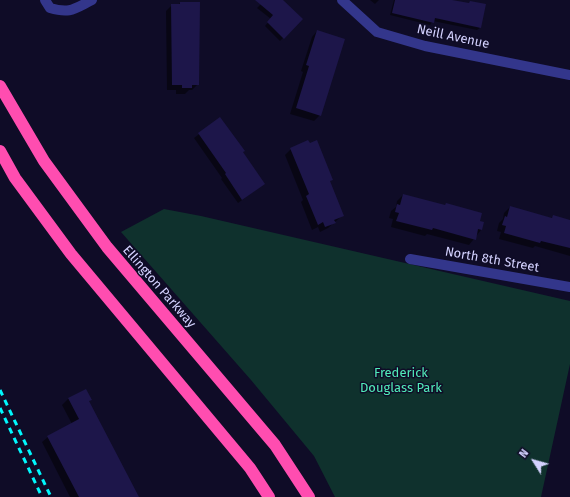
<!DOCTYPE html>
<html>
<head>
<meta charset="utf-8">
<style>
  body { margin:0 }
  #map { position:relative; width:570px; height:497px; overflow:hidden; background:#0f0c27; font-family:"Fira Sans",sans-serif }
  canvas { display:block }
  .north { position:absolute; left:514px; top:441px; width:40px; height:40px; -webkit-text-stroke:3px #0f0c27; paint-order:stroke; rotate:307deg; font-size:11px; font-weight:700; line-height:16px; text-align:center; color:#d4d2ff }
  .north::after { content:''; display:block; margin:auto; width:14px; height:18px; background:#d4d2ff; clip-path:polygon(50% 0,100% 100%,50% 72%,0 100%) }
</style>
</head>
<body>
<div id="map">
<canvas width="570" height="497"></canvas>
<div class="north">N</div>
</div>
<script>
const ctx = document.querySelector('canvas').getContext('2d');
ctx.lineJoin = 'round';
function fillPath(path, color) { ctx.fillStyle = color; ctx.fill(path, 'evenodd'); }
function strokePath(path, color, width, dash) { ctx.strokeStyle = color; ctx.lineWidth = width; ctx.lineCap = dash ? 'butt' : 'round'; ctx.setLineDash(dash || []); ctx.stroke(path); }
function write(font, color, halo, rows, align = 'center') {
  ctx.font = font + ' "Fira Sans",sans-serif'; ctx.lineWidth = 3; ctx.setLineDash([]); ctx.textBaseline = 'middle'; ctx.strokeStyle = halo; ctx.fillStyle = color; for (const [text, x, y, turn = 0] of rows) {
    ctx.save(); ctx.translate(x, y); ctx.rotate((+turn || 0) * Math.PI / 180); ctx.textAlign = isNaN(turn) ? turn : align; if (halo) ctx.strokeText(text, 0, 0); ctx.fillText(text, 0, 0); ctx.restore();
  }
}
fillPath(new Path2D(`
  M164 209 201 216 570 301V364L541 497H335L314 456 251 380 121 232Z`), '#0f312d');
fillPath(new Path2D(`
  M256 0H282L302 19 280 41 265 26 271 19 257 8 261 4Z
  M370 0H379L375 4Z
  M394 0H447L480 28 477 30 433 21 430 25 390 15Z
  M180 3 198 84 192 90H189L185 94H176V90H167L166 11 172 5H178Z
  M317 31 320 115 314 121 290 114 303 72 301 71 312 37Z
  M220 118 264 184 238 203 221 179 222 178 194 138Z
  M291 149 329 182 343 215 328 228 320 232 318 227 312 230 301 202 303 200 285 155Z
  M403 195 444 206 446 204 483 223 481 230 469 245 427 234 425 236 391 227 393 219 389 218 391 211 396 207 397 201Z
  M510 207 551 218 553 217 570 221V256L535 246 533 248 499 239 501 232 497 231 499 223 503 219 504 213Z
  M85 390 88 402 138 497H70L42 442 48 437 72 424 62 405 68 399Z`), '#0007');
fillPath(new Path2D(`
  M255 0H283L303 19 284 39 267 22 273 15Z
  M395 0H452L469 3 470 1 486 4 481 28 435 18 434 23 392 13Z
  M180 2H200L199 85H192V88H182V85H172L171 4H180Z
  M317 30 345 39 321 116 296 108 309 66 306 65Z
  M220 117 245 151 243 152 265 184 242 200 225 174 226 173 198 133Z
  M308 140 310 143 317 140 333 180 330 181 344 216 334 220 336 223 325 227 323 222 318 225 306 196 309 194 290 148Z
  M403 194 445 205 446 203 482 213 480 221 484 222 482 230 478 229 476 240 433 228 432 230 396 221 399 213 395 212 397 204 400 205Z
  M510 206 552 218 553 215 570 220V248L541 241 540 243 504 233 506 226 502 225 505 216 507 217Z
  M86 389 92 400 89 401 139 497H79L47 436 79 419 68 398Z`), '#1d164a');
strokePath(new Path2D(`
  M45 0 50 8C70 14 74 9 92 0
  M342 0 377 32 425 46 570 75
  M410 259 570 287`), '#33368b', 10);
strokePath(new Path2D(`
  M0 86 44 161 107 247 275 445 309 497
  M0 151 15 178 71 254 250 468 269 497`), '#ff4db0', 12);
strokePath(new Path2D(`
  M0 390 51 497
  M0 408 42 497`), '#00f8fd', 3, [6, 5]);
write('13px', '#d4d2ff', '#0f0c27', [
  ["Neill Avenue",453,37,12],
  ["North 8th Street",492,260,10],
  ["Ellington Parkway",159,287,49]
]);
write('13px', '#51ecb9', '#0f0c27', [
  ["Frederick",401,373],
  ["Douglass Park",401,388]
]);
</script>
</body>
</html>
